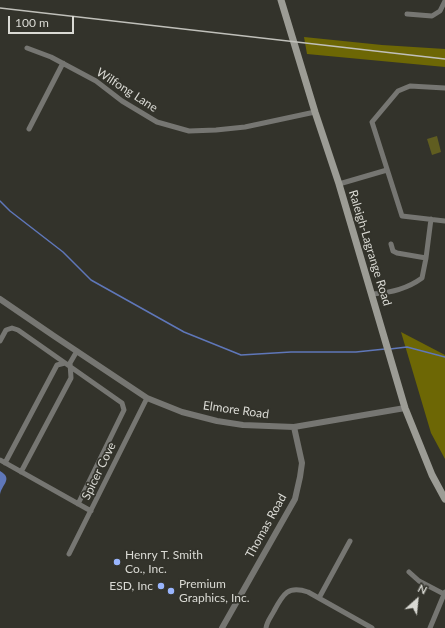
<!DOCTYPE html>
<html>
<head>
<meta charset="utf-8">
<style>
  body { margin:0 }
  #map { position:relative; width:445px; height:628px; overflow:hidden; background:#33332b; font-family:Lato,sans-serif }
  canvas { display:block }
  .north { position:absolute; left:397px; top:580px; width:40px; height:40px; -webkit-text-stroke:3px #33332b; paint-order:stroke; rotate:27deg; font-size:11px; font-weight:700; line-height:16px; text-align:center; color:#dadad4 }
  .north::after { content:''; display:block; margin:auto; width:14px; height:18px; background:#dadad4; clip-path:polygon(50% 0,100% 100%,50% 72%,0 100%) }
  .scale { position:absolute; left:8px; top:16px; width:66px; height:18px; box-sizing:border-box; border:2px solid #dadad4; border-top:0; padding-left:5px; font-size:12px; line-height:14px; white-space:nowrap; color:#dadad4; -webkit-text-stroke:3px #33332b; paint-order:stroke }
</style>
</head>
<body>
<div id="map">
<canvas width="445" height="628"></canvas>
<div class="north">N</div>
<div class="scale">100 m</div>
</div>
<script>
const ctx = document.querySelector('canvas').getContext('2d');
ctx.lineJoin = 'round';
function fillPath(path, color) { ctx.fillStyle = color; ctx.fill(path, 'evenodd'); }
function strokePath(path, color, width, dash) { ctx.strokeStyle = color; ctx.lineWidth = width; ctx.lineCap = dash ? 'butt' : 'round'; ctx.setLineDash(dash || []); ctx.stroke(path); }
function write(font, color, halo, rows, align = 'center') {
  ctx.font = font + ' Lato,sans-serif'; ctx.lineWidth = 3.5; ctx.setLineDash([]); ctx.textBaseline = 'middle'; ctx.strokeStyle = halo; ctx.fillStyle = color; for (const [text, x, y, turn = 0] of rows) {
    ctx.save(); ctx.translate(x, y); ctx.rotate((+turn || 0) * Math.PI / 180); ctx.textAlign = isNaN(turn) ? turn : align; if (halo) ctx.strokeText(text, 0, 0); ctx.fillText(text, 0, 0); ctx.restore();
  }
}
fillPath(new Path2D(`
  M437 136 441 152 432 155 427 139Z`), '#605d20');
fillPath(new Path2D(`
  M304 37 382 45 445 49V67L307 54Z
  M401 332 445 355V459L431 433Z`), '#6d6705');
fillPath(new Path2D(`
  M0 471C14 479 1 485 0 495Z`), '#5f77b9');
strokePath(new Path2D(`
  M0 201 10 211 63 252 91 280 184 332 241 355 291 352H356L385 349
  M390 349 407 347 445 357`), '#5f77b9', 1.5);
strokePath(new Path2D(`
  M407 14 432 16 440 11 445 1
  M27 48 51 57 96 81 122 101 157 122 189 131 216 130 245 127 315 112
  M445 88 410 86 398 91 372 122 402 216 445 221
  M29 129 63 63
  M339 184 387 170
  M391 244 393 251 397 253 426 258
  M372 294C391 293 407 289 422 278L426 258 431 219
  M0 341 6 330 12 328 18 330 122 403 124 410 78 504
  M0 460 91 511
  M5 463 57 365 65 363
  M21 472 71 378 70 363 77 351
  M69 554 147 398
  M409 572 419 581 444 594
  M319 598 350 541
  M266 628C267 621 271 617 274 611 283 594 288 585 308 592L372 628
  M430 628 445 592`), '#767672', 5);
strokePath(new Path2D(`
  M0 299 54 336 147 398 182 412 217 421 243 425 294 427 405 408
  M222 628 295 499 300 477 302 463 294 427`), '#767672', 6);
strokePath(new Path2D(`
  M281 0 315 112 339 184 405 408 432 475 445 499`), '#9c9c95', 7);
strokePath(new Path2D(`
  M0 8 445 59`), '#c0c0ba', 1.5);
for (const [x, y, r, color] of [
  [117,562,4,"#99b5fd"],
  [161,586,4,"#99b5fd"],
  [171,591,4,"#99b5fd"]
]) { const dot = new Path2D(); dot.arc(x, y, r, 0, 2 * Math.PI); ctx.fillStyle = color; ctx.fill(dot); strokePath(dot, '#33332b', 1.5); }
write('12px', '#dadad4', '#33332b', [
  ["Wilfong Lane",127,90,33],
  ["Raleigh-Lagrange Road",370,248,73],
  ["Elmore Road",236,410,8],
  ["Spicer Cove",99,471,-64],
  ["Thomas Road",266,526,-61]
]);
write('12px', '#dadad4', '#33332b', [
  ["Henry T. Smith",125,555],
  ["Co., Inc.",125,569],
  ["Premium",179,584],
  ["Graphics, Inc.",179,598],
  ["ESD, Inc",153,586,"right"]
], 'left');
</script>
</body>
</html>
